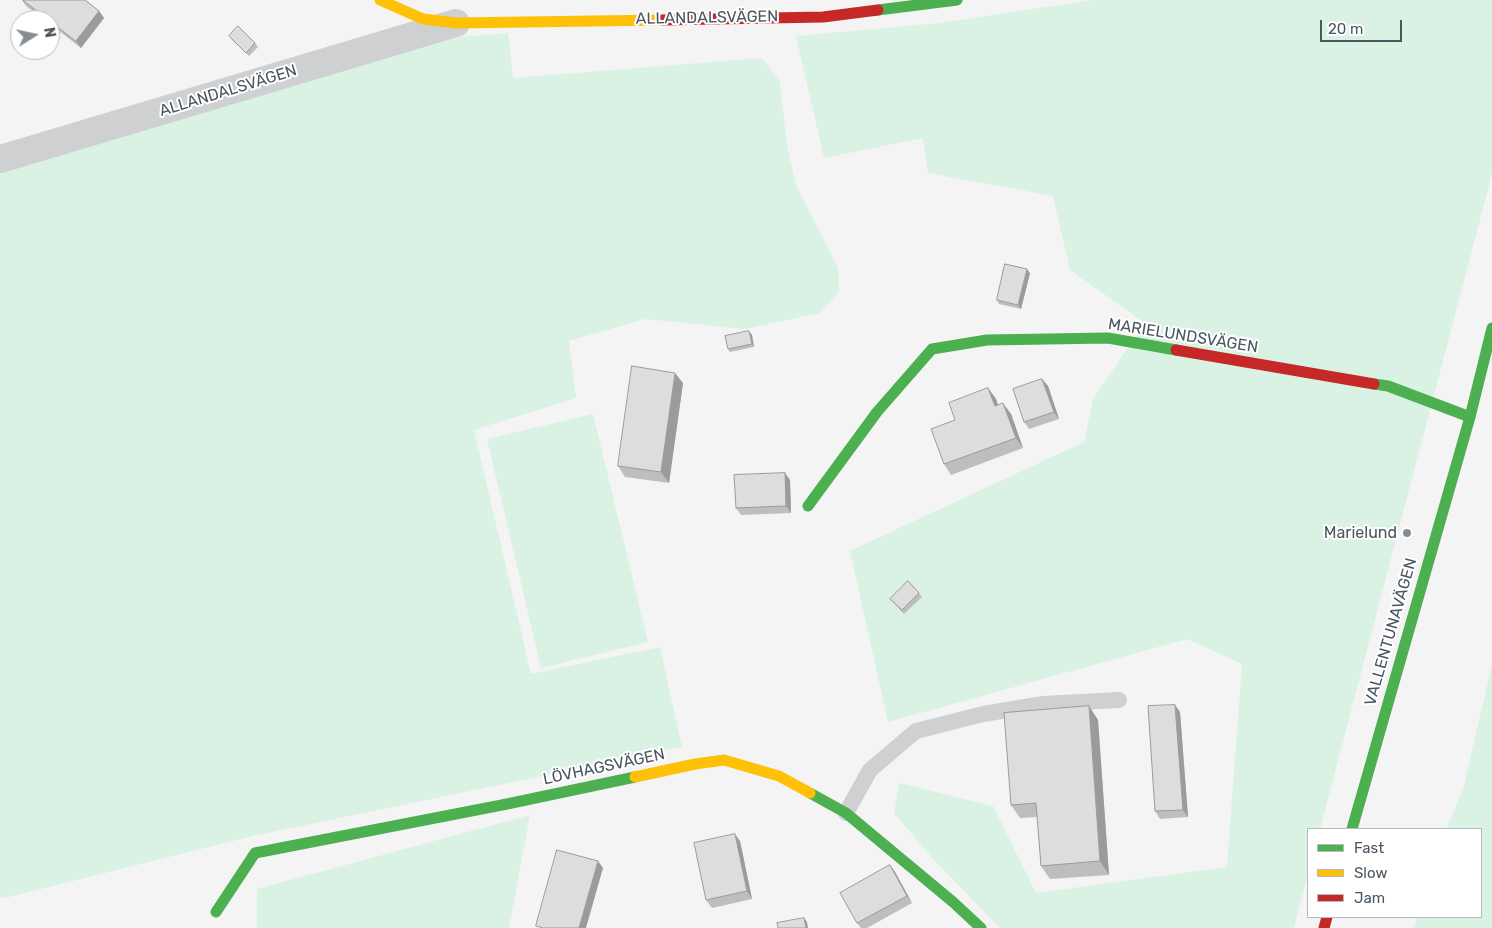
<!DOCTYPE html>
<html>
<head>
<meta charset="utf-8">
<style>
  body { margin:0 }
  #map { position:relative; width:1492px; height:928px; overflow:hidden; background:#f4f4f4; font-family:Rubik,sans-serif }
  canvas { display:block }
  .legend { position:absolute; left:1307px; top:828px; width:175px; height:90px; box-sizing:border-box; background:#fff; border:1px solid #b7bbc0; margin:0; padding:6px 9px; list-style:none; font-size:15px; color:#4a5661 }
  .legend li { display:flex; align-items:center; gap:10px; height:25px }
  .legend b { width:25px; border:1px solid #b7bbc0 }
  .north { position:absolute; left:10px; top:10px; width:50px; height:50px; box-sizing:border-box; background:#fff; border:1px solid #b7bbc0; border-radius:50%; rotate:80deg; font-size:14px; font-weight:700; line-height:20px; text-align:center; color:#4a5661 }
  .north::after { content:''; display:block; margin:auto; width:18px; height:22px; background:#868d94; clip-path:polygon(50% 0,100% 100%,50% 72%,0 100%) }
  .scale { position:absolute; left:1320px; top:20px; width:82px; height:22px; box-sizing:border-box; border:2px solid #4a5661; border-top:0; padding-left:6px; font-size:15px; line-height:18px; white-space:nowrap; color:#4a5661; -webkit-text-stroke:4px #fff; paint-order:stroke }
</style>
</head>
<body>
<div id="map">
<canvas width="1492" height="928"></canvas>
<ul class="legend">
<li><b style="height:6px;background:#4caf50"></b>Fast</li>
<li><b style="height:6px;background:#ffc107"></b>Slow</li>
<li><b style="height:6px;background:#c62828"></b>Jam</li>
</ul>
<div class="north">N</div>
<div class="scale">20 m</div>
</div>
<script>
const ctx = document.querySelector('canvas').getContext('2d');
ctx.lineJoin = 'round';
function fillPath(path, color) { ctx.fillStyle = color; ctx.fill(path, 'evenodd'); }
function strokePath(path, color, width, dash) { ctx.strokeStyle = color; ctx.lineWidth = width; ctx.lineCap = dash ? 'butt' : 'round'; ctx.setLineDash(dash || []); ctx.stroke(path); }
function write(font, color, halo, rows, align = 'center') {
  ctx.font = font + ' Rubik,sans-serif'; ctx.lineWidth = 4; ctx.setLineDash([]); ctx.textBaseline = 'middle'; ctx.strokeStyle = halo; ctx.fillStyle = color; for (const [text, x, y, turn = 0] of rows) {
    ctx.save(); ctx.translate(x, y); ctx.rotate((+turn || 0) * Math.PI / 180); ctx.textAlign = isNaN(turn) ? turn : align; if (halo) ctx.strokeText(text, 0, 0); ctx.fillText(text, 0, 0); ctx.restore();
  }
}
fillPath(new Path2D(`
  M1092 0H1492V174L1320 829H1308V873L1294 928H1000L934 860 894 813 899 783 993 806 1036 893 1227 867 1242 664 1187 639 888 722 850 551 1084 442 1093 399 1145 323 1070 270 1053 196 928 173 923 138 824 158 796 36 940 23Z
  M508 33 513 78 762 58 780 82 787 146 796 185 838 268 839 292 820 313 745 329 645 319 569 341 576 398 474 430 531 674 660 647 682 747 253 836 5 898 0 897V169L105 138 461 37Z
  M593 414 648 642 541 668 487 439Z
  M1492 664V928H1414L1417 917H1481V829H1446L1463 790Z
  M530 815 509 928H257V889Z`), '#d9f2e3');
strokePath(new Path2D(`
  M846 813 870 770 916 731 983 714 1043 704 1119 700`), '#ced0d2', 16);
strokePath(new Path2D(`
  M0 159 456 23`), '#ced0d2', 28);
strokePath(new Path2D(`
  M878 10 957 0
  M1374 384 1388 386 1470 417
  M808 506 877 412 932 349 987 340 1108 338 1176 350
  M810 793 846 813 953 902 981 928
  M1352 829 1470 417 1492 328
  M216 912 255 853 507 804 635 777`), '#4caf50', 11);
strokePath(new Path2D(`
  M380 0 423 19 456 23 663 20
  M635 777 695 764 724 760 779 776 810 793`), '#ffc107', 11);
strokePath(new Path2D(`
  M663 20 823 17 878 10
  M1176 350 1374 384
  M1324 928 1327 917`), '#c62828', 11);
fillPath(new Path2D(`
  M22 0H85L99 11 104 18 81 48 50 24V20H45L26 6Z
  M229 36 255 43 258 47 249 56 232 40Z
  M1030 273 1021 309 999 304 997 300Z
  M752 335 754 347 730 352 728 349Z
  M1042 379 1048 386 1059 419 1029 429 1024 422Z
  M683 383 669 483 625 477 618 466Z
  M988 388 996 399 998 405 1011 414 1023 448 951 475 944 464 955 420Z
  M785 473 790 480 791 513 741 515 736 508Z
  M919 593 922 597 904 614 890 599Z
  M1175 705 1180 712 1188 817 1160 819 1155 811Z
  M1089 706 1098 720 1109 875 1050 879 1041 866 1037 817 1020 818 1011 805Z
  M740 841 752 899 712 908 706 900Z
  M890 865 895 872 912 903 867 928H861L857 923Z`), '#bebebf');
fillPath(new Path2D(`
  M99 11 104 18 81 48 76 41Z
  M1027 269 1030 273 1021 309 1018 305Z
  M749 331 752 335 754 347 752 344Z
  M675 373 683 383 669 483 661 472Z
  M1042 379 1048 386 1059 419 1054 412Z
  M988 388 996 399 1002 417 995 406Z
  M1003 403 1011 414 1023 448 1016 438Z
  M785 473 790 480 791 513 786 506Z
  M1175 705 1180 712 1188 817 1183 810Z
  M1089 706 1098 720 1109 875 1100 861Z
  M735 834 740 841 752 899 747 891Z
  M598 861 603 868 586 928H579Z
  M890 865 895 872 912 903 907 896Z
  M804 918 807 922 808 928H806Z`), '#9b9b9b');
const building = new Path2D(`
  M23 0H85L99 11 76 41Z
  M238 26 255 43 246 53 229 36Z
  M1005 264 1027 269 1018 305 997 300Z
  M749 331 752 344 728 349 725 336Z
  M632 366 675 373 661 472 618 466Z
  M1042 379 1054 412 1024 422 1013 389Z
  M988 388 995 406 1003 403 1016 438 944 464 931 429 955 420 949 403Z
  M785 473 786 506 736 508 734 475Z
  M908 581 919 593 902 610 890 599Z
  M1175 705 1183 810 1155 811 1148 706Z
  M1089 706 1100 861 1041 866 1036 803 1011 805 1004 713Z
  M735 834 747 891 706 900 694 843Z
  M557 850 598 861 579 928H543L536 926Z
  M890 865 907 896 857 923 840 893Z
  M804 918 806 928H778L777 923Z`);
fillPath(building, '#ddddde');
strokePath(building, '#9b9b9b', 1);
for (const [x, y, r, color] of [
  [1407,533,5,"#868d94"]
]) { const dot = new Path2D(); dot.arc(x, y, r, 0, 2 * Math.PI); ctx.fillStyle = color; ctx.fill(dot); strokePath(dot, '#fff', 2); }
write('16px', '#4a5661', '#fff', [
  ["ALLANDALSVÄGEN",707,18,-1],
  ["ALLANDALSVÄGEN",228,91,-17],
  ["MARIELUNDSVÄGEN",1183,336,9],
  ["VALLENTUNAVÄGEN",1391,632,-74],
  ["LÖVHAGSVÄGEN",604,767,-12]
]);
write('16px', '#4a5661', '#fff', [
  ["Marielund",1397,533]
], 'right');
</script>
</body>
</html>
